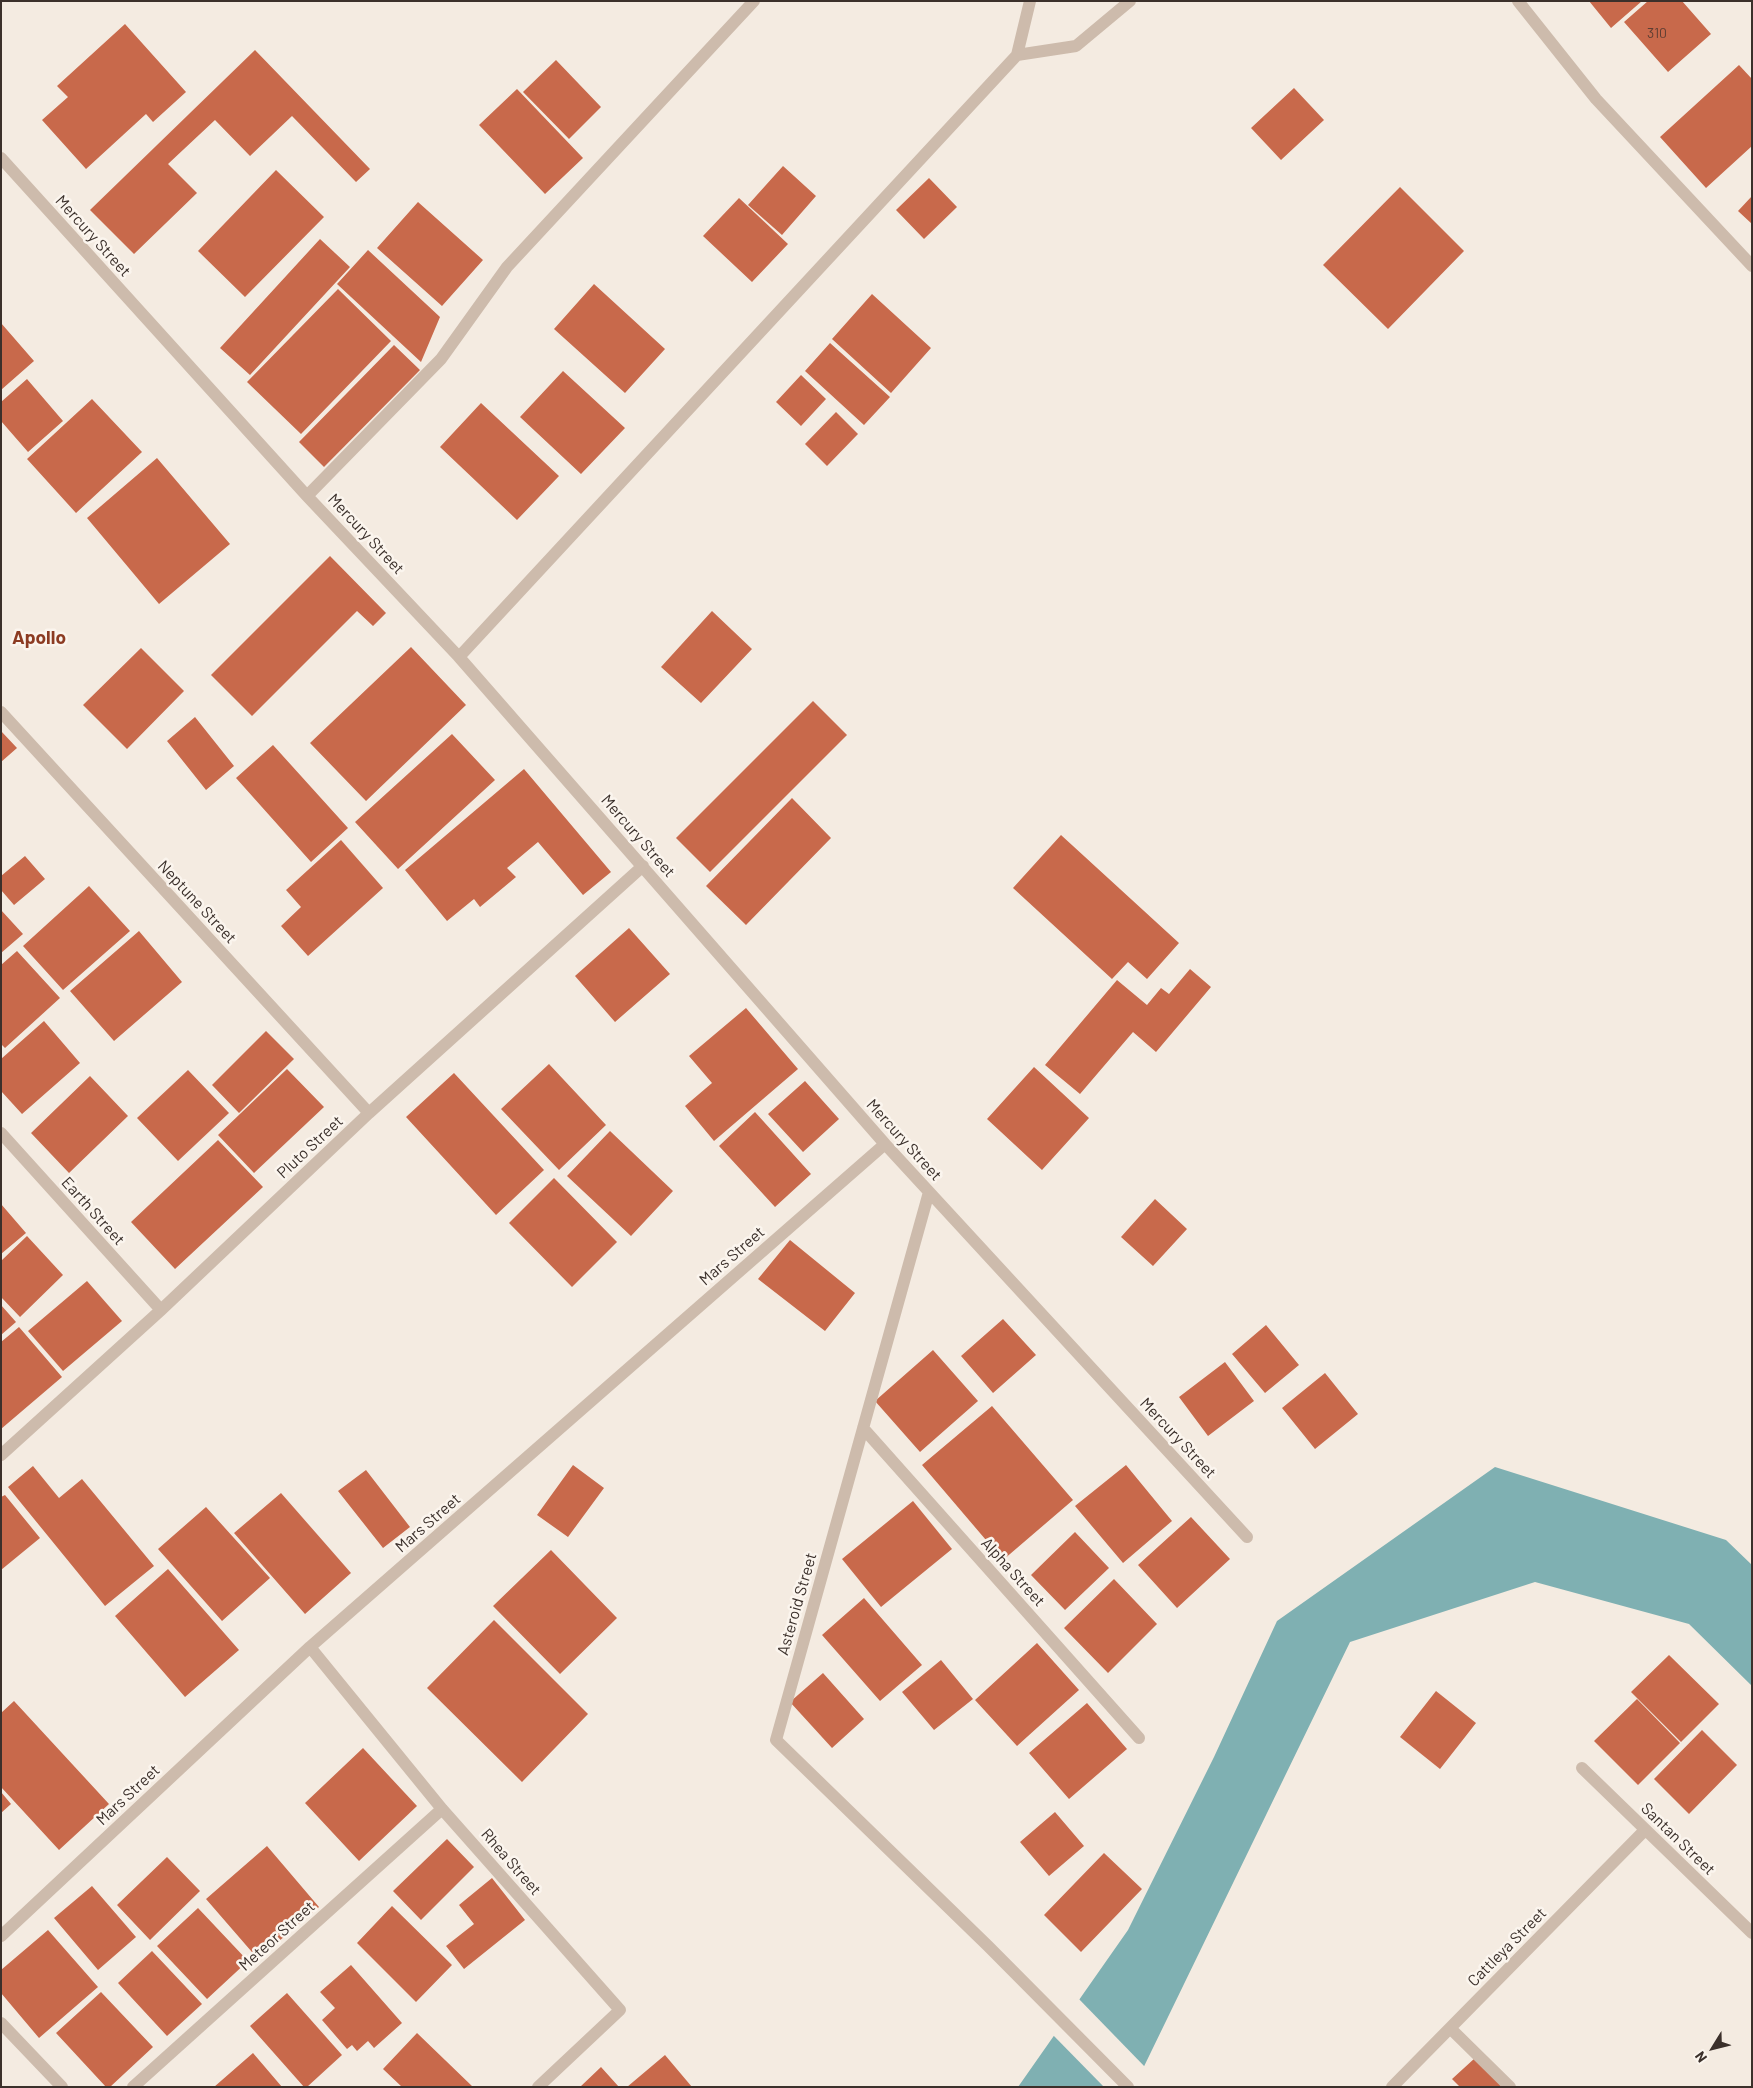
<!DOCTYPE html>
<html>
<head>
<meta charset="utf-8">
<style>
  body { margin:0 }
  #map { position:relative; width:1753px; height:2088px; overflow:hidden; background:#f4ebe1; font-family:Barlow,sans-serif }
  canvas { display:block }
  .frame { position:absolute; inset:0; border:2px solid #3b302b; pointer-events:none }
  .north { position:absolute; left:1688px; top:2023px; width:50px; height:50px; -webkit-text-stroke:4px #fbf5ee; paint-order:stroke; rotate:234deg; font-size:14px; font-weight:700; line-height:20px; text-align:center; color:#3b302b }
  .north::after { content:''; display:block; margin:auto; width:18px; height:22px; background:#3b302b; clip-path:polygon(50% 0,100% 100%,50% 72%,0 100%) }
</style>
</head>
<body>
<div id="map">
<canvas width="1753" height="2088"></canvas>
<div class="frame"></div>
<div class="north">N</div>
</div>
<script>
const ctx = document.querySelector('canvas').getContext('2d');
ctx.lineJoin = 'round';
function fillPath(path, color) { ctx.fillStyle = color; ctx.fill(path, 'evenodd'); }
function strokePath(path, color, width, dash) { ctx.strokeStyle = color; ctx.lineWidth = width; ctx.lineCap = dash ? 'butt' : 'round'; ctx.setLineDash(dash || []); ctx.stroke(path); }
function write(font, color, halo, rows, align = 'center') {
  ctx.font = font + ' Barlow,sans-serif'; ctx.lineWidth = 5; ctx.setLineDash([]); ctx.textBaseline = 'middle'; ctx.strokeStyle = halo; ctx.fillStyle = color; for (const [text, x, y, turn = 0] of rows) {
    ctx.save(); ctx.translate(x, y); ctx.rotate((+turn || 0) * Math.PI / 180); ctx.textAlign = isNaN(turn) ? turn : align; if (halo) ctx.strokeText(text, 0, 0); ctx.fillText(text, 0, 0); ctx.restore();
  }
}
fillPath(new Path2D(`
  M1495 1467 1726 1540 1752 1565V1686L1689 1624 1535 1582 1350 1642 1134 2087H1018L1128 1930 1214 1757 1277 1621Z`), '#7fb0b2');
fillPath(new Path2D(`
  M1077 1997 1146 2068 1136 2087H1104L1052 2034Z`), '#f4ebe1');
fillPath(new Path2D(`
  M1589 1H1642L1611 28Z
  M1648 1H1682L1711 34 1668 72 1624 22Z
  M125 24 186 92 153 122 146 114 86 169 42 120 68 97 57 86Z
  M255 50 370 169 356 182 292 116 250 156 215 120 168 164 197 193 134 254 90 210Z
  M556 60 601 107 569 139 523 92Z
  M1739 65 1752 79V146L1706 188 1660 137Z
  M1294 88 1324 120 1281 160 1251 128Z
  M517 89 583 158 545 194 479 125Z
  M783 166 816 196 782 235 748 205Z
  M276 170 324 217 245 297 198 251Z
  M929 178 957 207 924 239 896 210Z
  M1400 187 1464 251 1388 329 1323 265Z
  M1752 196V224L1738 211Z
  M739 198 788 244 752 282 703 236Z
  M418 202 483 260 442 306 377 248Z
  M320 239 350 267 250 375 220 348Z
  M368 250 440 317 421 362 337 284Z
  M594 284 665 349 625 393 554 329Z
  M338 289 391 341 301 434 247 382Z
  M872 294 931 348 891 393 832 339Z
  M1 323 34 361 1 390Z
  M830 343 890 397 864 425 805 371Z
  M394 345 420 370 324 467 299 442Z
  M563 371 625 428 581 474 520 417Z
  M801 375 826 399 801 426 776 402Z
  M27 379 63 421 28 452 1 421V402Z
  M92 399 142 452 76 513 27 459Z
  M481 403 559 476 517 520 440 447Z
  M836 412 858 434 827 466 805 444Z
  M157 458 230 544 159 604 87 518Z
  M330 556 386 613 373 626 357 611 252 716 211 675Z
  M712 611 752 649 701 703 661 667Z
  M411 647 466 705 366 801 310 743Z
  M141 648 184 691 127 749 83 705Z
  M813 701 847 735 710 872 676 838Z
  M195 717 234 766 206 790 167 741Z
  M1 731 17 748 1 762Z
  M452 734 495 780 398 869 355 822Z
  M273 745 348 828 311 862 236 778Z
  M524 769 611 872 583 895 538 842 507 868 516 877 480 907 474 899 447 921 405 870Z
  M792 798 831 838 746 925 706 886Z
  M1061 835 1179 943 1147 979 1128 962 1112 979 1013 888Z
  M341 840 383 888 308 956 281 926 301 907 286 890Z
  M25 856 45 879 14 905 1 890V876Z
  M89 886 130 931 63 990 23 946Z
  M1 910 23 934 1 953Z
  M629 928 670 974 615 1022 575 976Z
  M139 931 182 982 114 1041 70 991Z
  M17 951 60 998 5 1048 1 1044V965Z
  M1190 969 1211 987 1156 1052 1133 1032 1080 1094 1045 1065 1117 980 1147 1005 1161 988 1169 994Z
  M746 1008 798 1069 714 1141 685 1106 712 1083 689 1056Z
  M44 1021 80 1063 22 1114 1 1091V1059Z
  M266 1031 294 1059 239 1113 212 1085Z
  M549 1064 606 1125 559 1170 501 1109Z
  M1034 1067 1089 1118 1042 1170 987 1119Z
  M287 1069 324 1107 254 1173 218 1135Z
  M188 1070 229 1113 178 1161 137 1118Z
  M454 1073 544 1170 496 1215 406 1117Z
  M90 1076 128 1116 69 1173 31 1133Z
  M805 1081 839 1119 803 1152 768 1114Z
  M755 1112 811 1174 775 1207 719 1146Z
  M610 1131 673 1191 631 1236 567 1176Z
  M218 1140 263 1187 175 1269 131 1222Z
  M554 1178 617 1242 572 1287 509 1223Z
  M1155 1199 1187 1229 1153 1266 1121 1237Z
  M1 1204 26 1233 1 1254Z
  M27 1236 63 1275 20 1317 1 1297V1261Z
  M790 1240 855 1293 825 1331 758 1279Z
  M87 1281 122 1321 63 1371 28 1331Z
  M1 1305 16 1322 1 1335Z
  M1003 1319 1036 1355 993 1393 961 1356Z
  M1266 1325 1299 1365 1265 1393 1232 1354Z
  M19 1327 62 1377 1 1429V1342Z
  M933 1350 978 1401 920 1452 875 1401Z
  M1225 1362 1254 1401 1208 1436 1179 1397Z
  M1325 1373 1358 1414 1315 1449 1282 1408Z
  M992 1406 1073 1500 1003 1560 922 1465Z
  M573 1465 604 1488 568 1537 537 1515Z
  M1126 1465 1172 1521 1123 1563 1075 1506Z
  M33 1466 59 1498 82 1479 154 1566 105 1606 8 1487Z
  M366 1470 410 1527 383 1548 338 1491Z
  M281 1493 351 1573 305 1614 234 1533Z
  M5 1495 40 1538 1 1570V1497Z
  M913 1501 952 1549 881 1607 842 1559Z
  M206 1507 270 1578 222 1621 158 1549Z
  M1191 1517 1230 1559 1177 1608 1138 1565Z
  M1075 1532 1109 1568 1065 1610 1031 1575Z
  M551 1550 617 1618 560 1674 493 1606Z
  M168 1569 239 1650 185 1697 115 1616Z
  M1114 1579 1157 1624 1108 1673 1064 1628Z
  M864 1598 922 1665 880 1701 822 1635Z
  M494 1620 588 1714 522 1782 427 1688Z
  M1037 1643 1079 1690 1017 1746 975 1700Z
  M1669 1655 1719 1704 1681 1742 1631 1692Z
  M941 1660 973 1699 934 1730 902 1692Z
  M823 1673 864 1719 832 1748 790 1702Z
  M1436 1691 1476 1723 1440 1769 1400 1737Z
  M1637 1699 1680 1743 1638 1785 1594 1741Z
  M14 1701 109 1804 59 1850 1 1787V1713Z
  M1087 1703 1127 1749 1069 1799 1029 1753Z
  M1702 1730 1737 1765 1689 1814 1654 1779Z
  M363 1748 417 1806 359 1861 305 1803Z
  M1 1792 11 1804 1 1813Z
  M1055 1812 1084 1846 1049 1876 1020 1842Z
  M447 1839 474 1867 421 1920 393 1891Z
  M267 1846 319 1907 258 1959 206 1899Z
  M1104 1853 1142 1889 1081 1952 1044 1915Z
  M167 1857 200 1891 150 1940 117 1905Z
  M492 1878 525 1920 464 1969 446 1946 474 1924 459 1905Z
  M92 1886 136 1937 98 1970 54 1918Z
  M392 1906 452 1965 416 2002 357 1943Z
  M198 1908 248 1961 207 1999 157 1946Z
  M48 1930 98 1987 39 2038 1 1993V1970Z
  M152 1951 202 2004 167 2036 118 1983Z
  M351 1965 402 2023 374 2048 368 2041 357 2051 352 2045 347 2049 322 2020 335 2008 320 1992Z
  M101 1992 153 2047 110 2087H106L56 2033Z
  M287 1993 342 2055 307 2087H304L250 2026Z
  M417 2033 473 2087H402L383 2069Z
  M253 2053 282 2087H214Z
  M665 2055 692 2087H627Z
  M1475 2058 1502 2087H1460L1452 2079Z
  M601 2067 619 2087H580Z`), '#c8694b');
strokePath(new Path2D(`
  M1017 55 1076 46 1130 1
  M1 158 307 496 459 657 885 1144 1247 1537
  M307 496 441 359 507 267 754 1
  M459 657 1017 55 1030 1
  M1 712 369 1113
  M1 1133 161 1310
  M929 1192 776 1740 988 1946 1128 2087
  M863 1428 1139 1738
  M1 1455 161 1310 369 1113 643 866
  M310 1647 442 1809 620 2010 538 2087
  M1582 1768 1752 1933
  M1 1936 310 1647 885 1144
  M1 2023 62 2087
  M1450 2028 1510 2087
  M133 2087 442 1809
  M1392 2087 1645 1830`), '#cdbbac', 12);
strokePath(new Path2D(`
  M1518 1 1596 99 1752 266`), '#cdbbac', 12);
write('14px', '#5e3e33', null, [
  ["310",1657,33]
]);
write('16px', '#3b302b', '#fbf5ee', [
  ["Mercury Street",93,236,48],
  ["Mercury Street",366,534,47],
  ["Mercury Street",638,836,49],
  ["Neptune Street",197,902,47],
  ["Mercury Street",904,1140,48],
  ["Pluto Street",310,1147,-43],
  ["Earth Street",93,1211,48],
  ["Mars Street",732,1256,-41],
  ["Mercury Street",1178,1438,47],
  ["Mars Street",428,1523,-41],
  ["Alpha Street",1013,1572,48],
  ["Asteroid Street",797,1604,-74],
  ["Mars Street",128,1795,-43],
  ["Santan Street",1678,1839,44],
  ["Rhea Street",511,1862,49],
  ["Meteor Street",277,1936,-42],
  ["Cattleya Street",1507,1947,-45]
]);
write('bold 19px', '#8c3b22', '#fbf5ee', [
  ["Apollo",39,638]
]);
</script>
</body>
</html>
